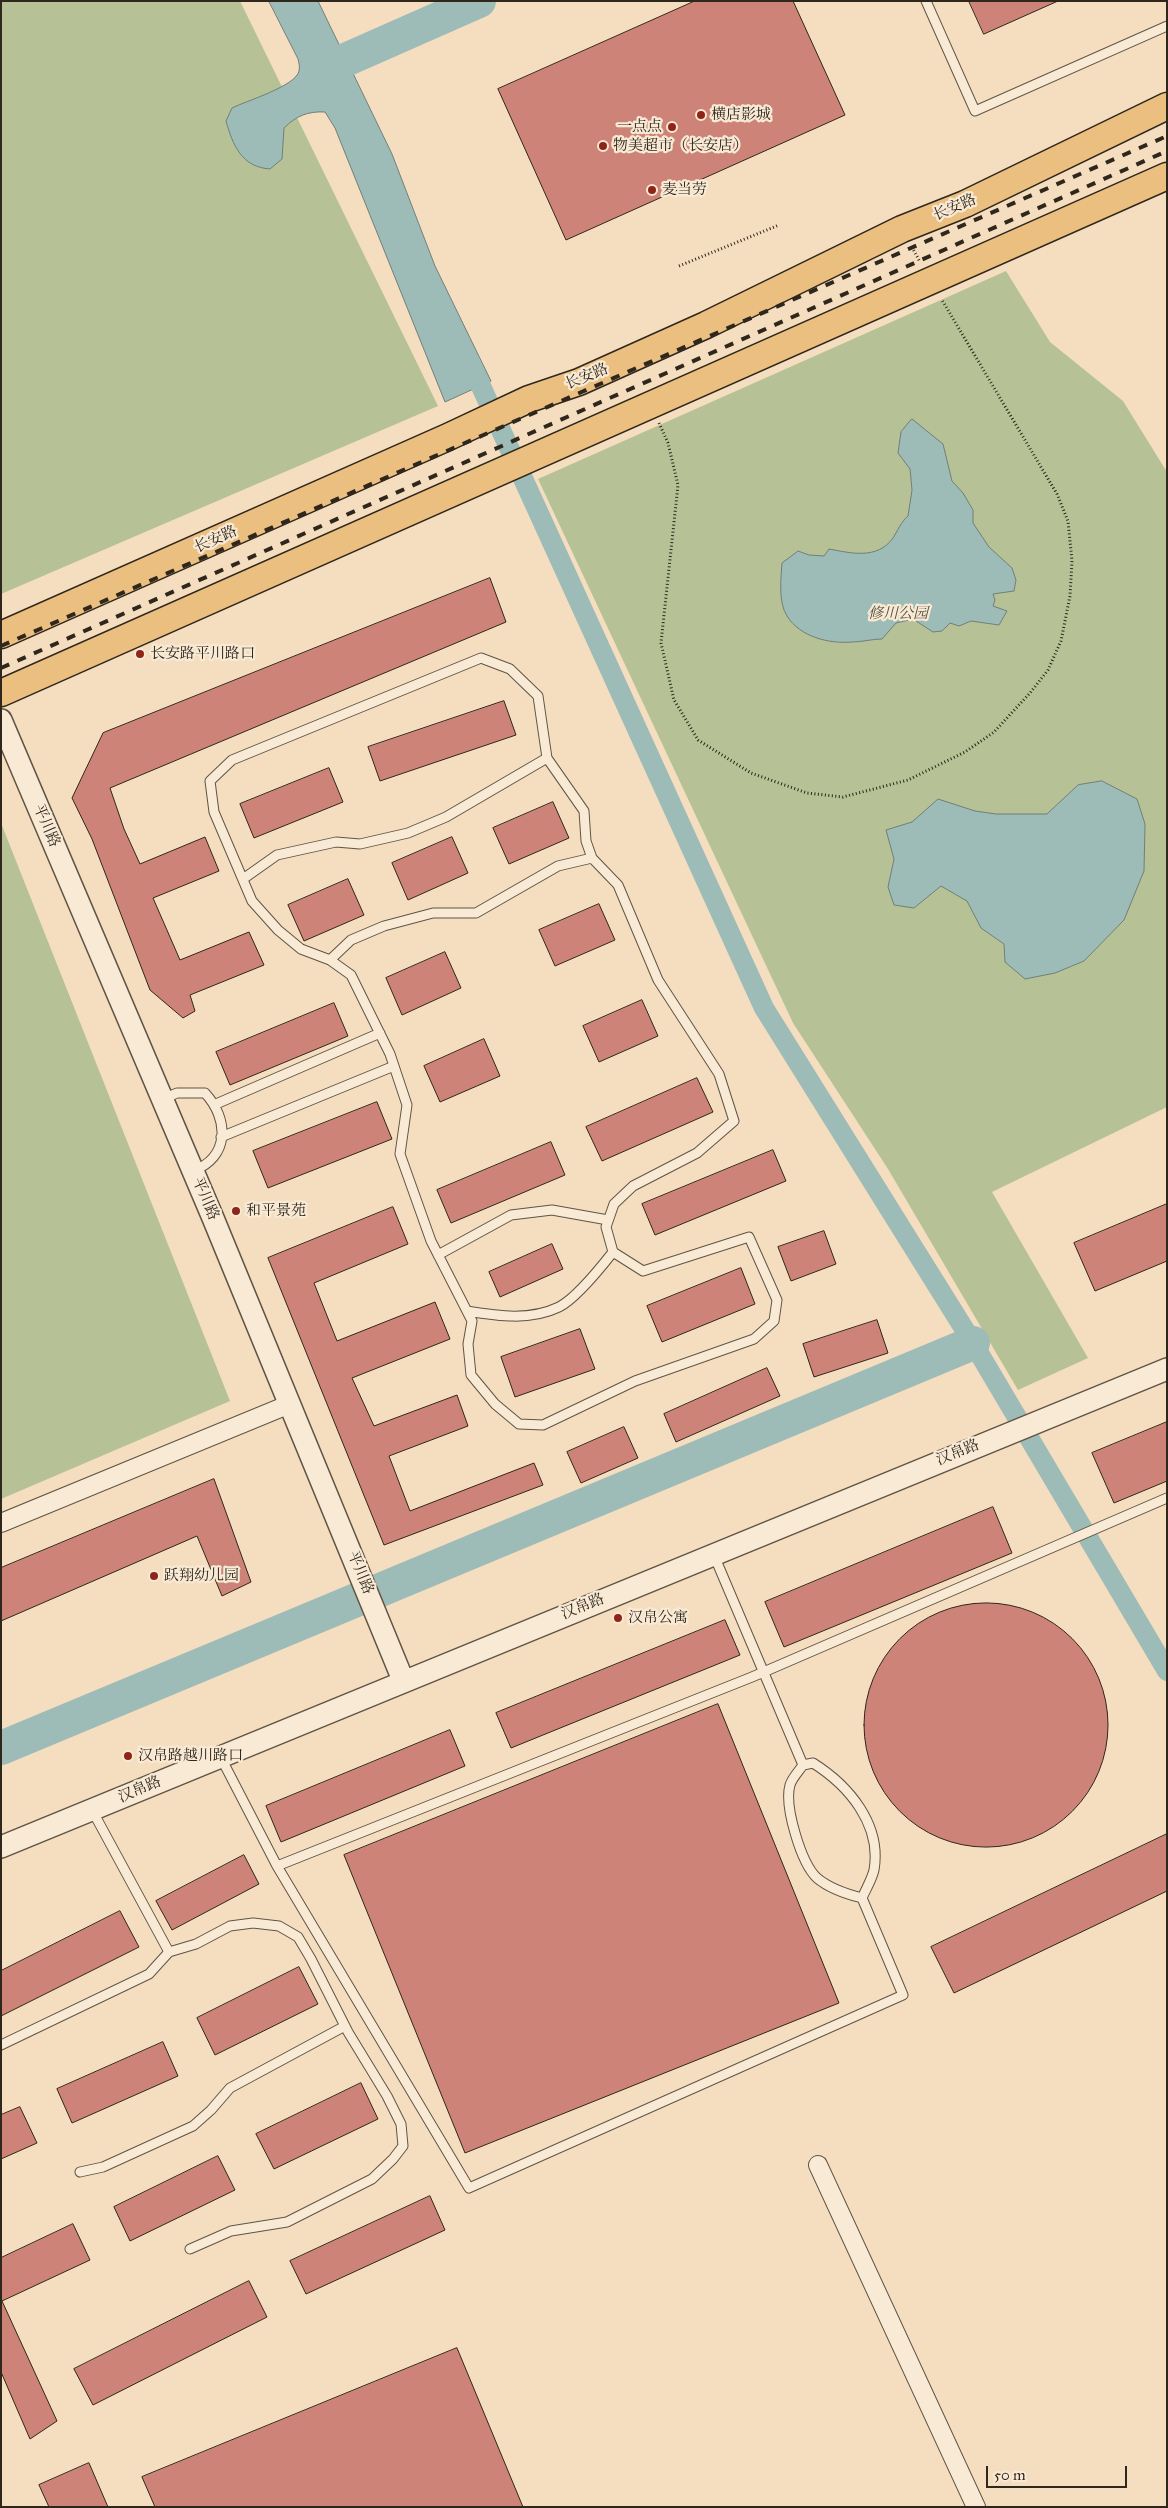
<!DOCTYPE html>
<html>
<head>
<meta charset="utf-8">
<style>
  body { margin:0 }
  #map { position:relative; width:1168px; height:2508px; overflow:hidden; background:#f5debf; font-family:"IM FELL Great Primer",serif }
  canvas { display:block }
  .frame { position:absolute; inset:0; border:2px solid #2f261c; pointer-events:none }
  .scale { position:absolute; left:986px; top:2466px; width:141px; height:22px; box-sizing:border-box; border:2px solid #2f261c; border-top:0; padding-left:6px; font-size:15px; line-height:18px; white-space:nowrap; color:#2f261c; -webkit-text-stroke:4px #f8ead5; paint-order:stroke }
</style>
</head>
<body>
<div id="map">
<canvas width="1168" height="2508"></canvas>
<div class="frame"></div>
<div class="scale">50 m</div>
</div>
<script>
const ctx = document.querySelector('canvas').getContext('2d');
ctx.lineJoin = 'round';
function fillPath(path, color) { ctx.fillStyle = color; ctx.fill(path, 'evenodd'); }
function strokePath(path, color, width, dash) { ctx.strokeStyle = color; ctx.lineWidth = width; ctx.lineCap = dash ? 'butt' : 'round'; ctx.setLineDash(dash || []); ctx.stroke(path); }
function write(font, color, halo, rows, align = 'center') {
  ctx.font = font + ' "IM FELL Great Primer","Noto Serif SC",serif'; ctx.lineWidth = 4.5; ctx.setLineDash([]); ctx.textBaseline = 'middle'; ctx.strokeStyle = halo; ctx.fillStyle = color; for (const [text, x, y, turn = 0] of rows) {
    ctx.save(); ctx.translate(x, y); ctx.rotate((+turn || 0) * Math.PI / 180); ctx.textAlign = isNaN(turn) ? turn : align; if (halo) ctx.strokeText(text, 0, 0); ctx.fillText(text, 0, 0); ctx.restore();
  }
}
fillPath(new Path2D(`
  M1 1H240L438 406 1 594Z
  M1006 271 1050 342 1123 401 1167 472V1107L992 1192 1088 1358 1018 1390 888 1169 793 1023 538 479Z
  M1 823 230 1401 1 1499Z`), '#b6c296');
const water = new Path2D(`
  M269 1H318L392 154 435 266 491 381 445 402 335 128 325 112C308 111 296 116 284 128L282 159 270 169C242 167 233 146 226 121L232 108C246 101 296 86 299 71 300 67 299 63 298 59Z
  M912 419 943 444 952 481 963 493 973 510V523L989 547 1012 568 1016 580 1014 591 993 594 995 600 993 606 1007 611 999 625 971 621 959 626 950 623 942 631 933 632 913 619 896 623 882 639C872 639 862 642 852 642 829 644 800 637 787 616 778 602 781 578 782 563L798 551 809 555 824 556 829 549C851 553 877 560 893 538 898 530 901 522 908 516L912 490 910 469 898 453 901 432Z
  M1102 781 1137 799 1145 824 1144 871 1124 920 1084 961 1055 973 1025 979 1005 962 1004 944 981 928 967 901 941 886 914 908 894 905 888 887 894 859 886 830 912 822 938 799 975 811 996 814H1047L1078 785Z`);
fillPath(water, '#9dbbb7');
strokePath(water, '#717f79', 1);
strokePath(new Path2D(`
  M470 362 764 1008 973 1343 1167 1671`), '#9dbbb7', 20);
strokePath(new Path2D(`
  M334 65 479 1
  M1 1748 973 1343`), '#9dbbb7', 34);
const building = new Path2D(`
  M695 1H793L845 115 566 240 498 89Z
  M969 1H1058L984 34Z
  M490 578 506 622 110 788 124 829 140 864 205 837 219 871 153 898 180 960 249 932 264 965 190 995 195 1011 183 1018 150 990 92 839 72 798 103 733Z
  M504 701 516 735 380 781 368 747Z
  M329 768 343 802 254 838 240 804Z
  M553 802 569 838 509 864 493 828Z
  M452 837 468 873 408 900 392 863Z
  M348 879 364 915 304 941 288 905Z
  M599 904 615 940 555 966 539 930Z
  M445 952 461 988 402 1015 386 978Z
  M642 1000 658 1036 599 1062 583 1026Z
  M334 1003 348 1036 230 1085 216 1052Z
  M484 1039 500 1076 440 1102 424 1066Z
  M697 1078 713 1112 602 1161 586 1127Z
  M377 1102 392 1139 268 1188 253 1151Z
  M551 1142 565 1175 451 1223 437 1190Z
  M773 1150 786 1181 655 1235 642 1204Z
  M1167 1204V1261L1095 1291 1074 1243Z
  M393 1207 408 1244 314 1283 337 1341 435 1302 450 1339 352 1378 374 1426 457 1395 468 1426 389 1456 410 1511 534 1463 543 1485 384 1545 268 1258Z
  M824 1231 836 1264 791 1281 778 1247Z
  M552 1244 563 1269 500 1297 489 1272Z
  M741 1268 755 1304 662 1342 647 1306Z
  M877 1320 888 1353 814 1377 803 1344Z
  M580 1329 595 1369 515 1397 501 1357Z
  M767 1368 780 1396 676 1442 664 1414Z
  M1167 1422V1481L1114 1503 1092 1453Z
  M624 1427 638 1458 581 1483 567 1452Z
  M214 1479 251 1582 222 1596 197 1536 1 1621V1568Z
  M993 1507 1012 1553 784 1647 765 1602Z
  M864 1725a122 122 0 1 1 244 0a122 122 0 1 1-244 0Z
  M725 1620 740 1655 511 1748 496 1713Z
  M718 1704 839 2003 465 2153 344 1855Z
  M450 1730 465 1766 281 1842 266 1806Z
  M1167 1834V1891L954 1993 931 1947Z
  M244 1855 259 1884 172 1930 156 1901Z
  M120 1911 139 1947 1 2016V1971Z
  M299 1967 318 2004 215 2055 197 2018Z
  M163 2042 178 2076 72 2123 57 2089Z
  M361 2083 378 2119 274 2169 256 2134Z
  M20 2107 37 2143 1 2159V2115Z
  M218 2156 235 2190 130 2241 114 2207Z
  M430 2196 445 2230 306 2294 290 2261Z
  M73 2224 90 2260 2 2301 57 2421 30 2439 1 2372V2258Z
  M249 2281 267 2317 93 2405 74 2369Z
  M457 2348 523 2507H155L142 2477Z
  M89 2463 108 2507H49L39 2485Z`);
fillPath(building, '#cd8377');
strokePath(building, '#2f261c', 1);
const service = new Path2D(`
  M926 1 975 111 1167 26
  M481 658 510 669 538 696 547 758 584 811 586 841 592 858 618 885 658 980 719 1074 734 1121 697 1153 633 1186 614 1204 606 1227 613 1252 643 1271 749 1237 777 1300 774 1321 754 1339 635 1381 543 1425 519 1424 495 1404 471 1375 468 1344 472 1321 431 1241 400 1154 407 1105 390 1054 351 975 330 960 301 949 278 930 252 901 214 812 210 781 232 760Z
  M243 879 277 855 336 842 360 844 408 833 446 817 547 758
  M330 960 351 940 384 926 433 913H476L558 866 592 858
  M163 1099 177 1093H205C229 1119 230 1157 193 1171
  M216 1104 380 1033
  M221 1137 394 1066
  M438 1255 511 1215 552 1210 608 1220
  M467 1311C498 1316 530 1321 559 1307 575 1299 602 1266 613 1252
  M713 1553 803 1765C799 1771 792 1778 790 1785 784 1806 801 1863 817 1878 830 1889 846 1894 862 1898 866 1889 872 1879 874 1870 882 1824 848 1785 813 1763L803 1765
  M220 1756 277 1866 469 2188 903 1995 862 1898
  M92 1810 169 1952
  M277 1866 752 1677 1167 1498
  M1 2045 149 1974 169 1952 196 1944 230 1926 253 1923 279 1926 298 1937 311 1959 348 2032 387 2096 401 2124 403 2146 393 2159 372 2179 287 2222 231 2231 190 2249
  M80 2172 103 2167 193 2126 211 2110 230 2088 345 2026`);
const minor = new Path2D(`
  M1 1523 290 1404
  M818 2165 976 2507`);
const tertiary = new Path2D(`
  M1 720 213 1218 403 1680
  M1 1847 1167 1369`);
const primary = new Path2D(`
  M1 635 448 437 529 399 579 382 706 325 902 229 965 204 1167 106
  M1 693 1167 176`);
strokePath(service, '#605445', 11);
strokePath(minor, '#605445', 20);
strokePath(tertiary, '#605445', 24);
strokePath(primary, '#2f261c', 29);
strokePath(new Path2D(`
  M912 247 920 262
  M679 266 779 225
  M659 423 668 443 678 485 661 643 674 700 698 740 751 773 807 793 843 797 908 780 965 752 994 732 1030 693 1048 670 1061 641 1070 596 1072 561 1068 521 1057 494 942 300`), '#2f261c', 3, [1, 2.5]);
strokePath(service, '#f8ead5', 9);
strokePath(minor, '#f8ead5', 18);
strokePath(tertiary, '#f8ead5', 21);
strokePath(primary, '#eabf80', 26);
strokePath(new Path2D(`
  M1 646 1167 136
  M1 668 1167 151`), '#2f261c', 4, [9, 9]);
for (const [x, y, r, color] of [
  [701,115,5,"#8f2418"],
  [672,127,5,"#8f2418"],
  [603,146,5,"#8f2418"],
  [652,190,5,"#8f2418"],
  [140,654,5,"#8f2418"],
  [236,1211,5,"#8f2418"],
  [154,1576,5,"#8f2418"],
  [618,1618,5,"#8f2418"],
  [128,1756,5,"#8f2418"]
]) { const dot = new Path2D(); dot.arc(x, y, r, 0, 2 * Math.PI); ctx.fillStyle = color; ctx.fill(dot); strokePath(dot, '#f8ead5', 2); }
write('15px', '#2f261c', '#f8ead5', [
  ["横店影城",711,115],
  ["一点点",662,127,"right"],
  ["物美超市（长安店）",613,146],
  ["麦当劳",662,190],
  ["长安路平川路口",150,654],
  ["和平景苑",246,1211],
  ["跃翔幼儿园",164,1576],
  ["汉帛公寓",628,1618],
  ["汉帛路越川路口",138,1756]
], 'left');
write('15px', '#2f261c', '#f8ead5', [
  ["长安路",955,208,-23],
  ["长安路",587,377,-22],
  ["长安路",216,540,-24],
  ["平川路",46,826,67],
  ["平川路",205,1199,67],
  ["汉帛路",958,1453,-22],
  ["平川路",360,1573,68],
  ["汉帛路",583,1607,-22],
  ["汉帛路",140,1790,-23]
]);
write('italic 15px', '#514d3a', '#f8ead5', [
  ["修川公园",898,614]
]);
</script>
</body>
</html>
